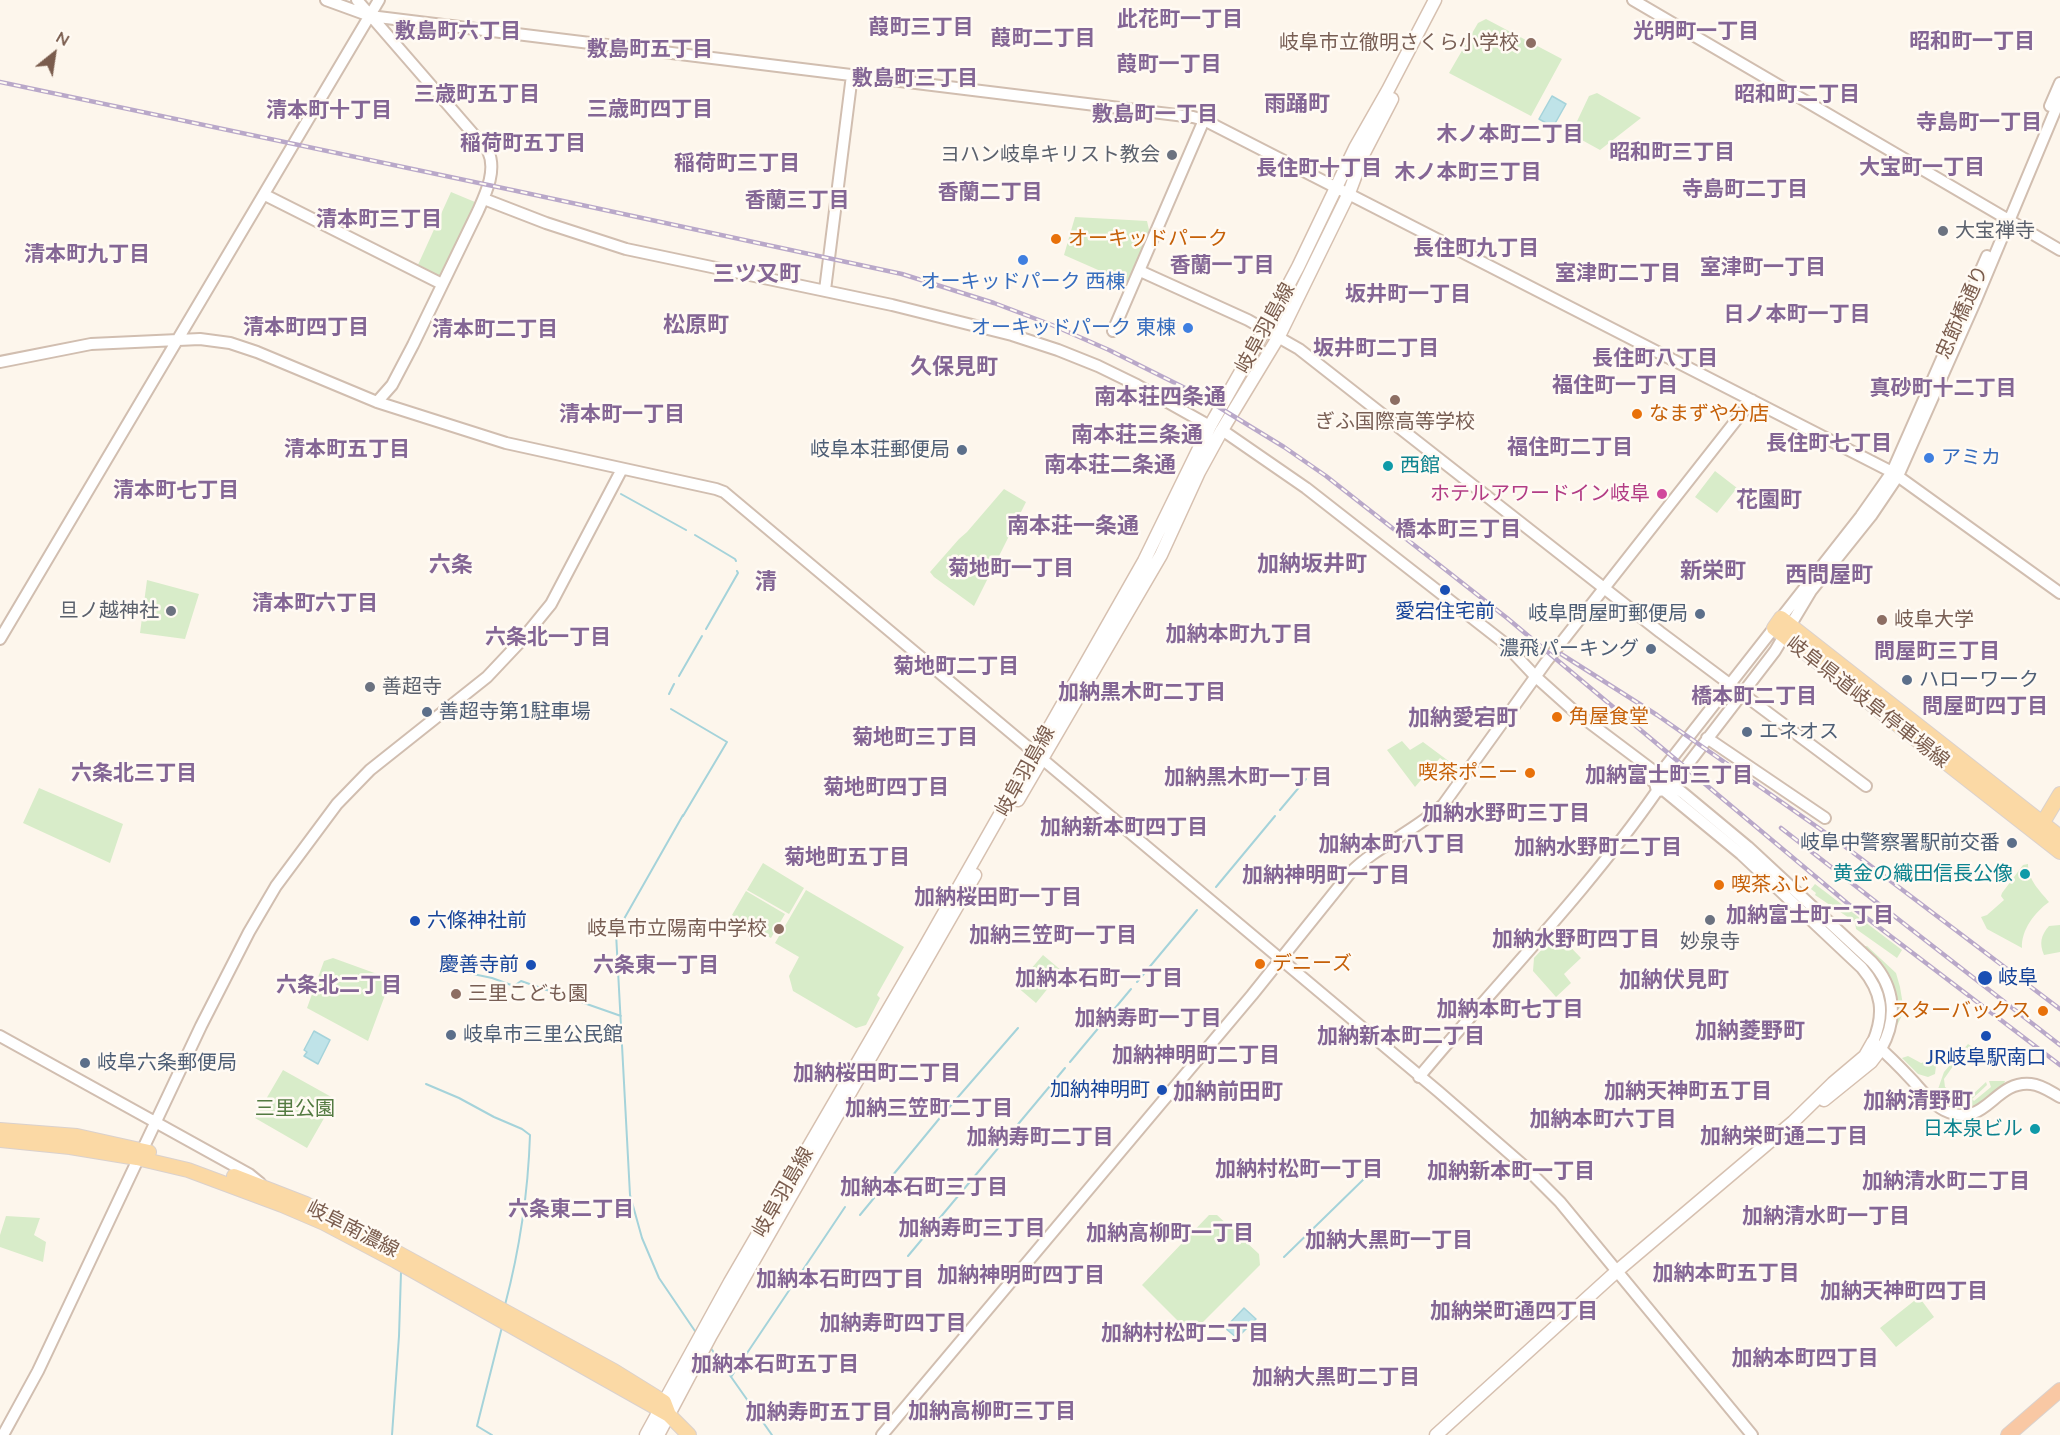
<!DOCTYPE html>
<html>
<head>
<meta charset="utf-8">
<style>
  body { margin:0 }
  #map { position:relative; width:2060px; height:1435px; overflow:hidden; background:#fdf6ec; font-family:Lato,sans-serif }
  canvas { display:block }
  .north { position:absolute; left:24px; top:24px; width:60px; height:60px; -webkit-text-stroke:4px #fffaf3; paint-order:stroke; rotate:30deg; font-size:16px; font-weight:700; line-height:24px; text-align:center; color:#7a5c4d }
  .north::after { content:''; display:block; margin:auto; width:21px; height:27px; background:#7a5c4d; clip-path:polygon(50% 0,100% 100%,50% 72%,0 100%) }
</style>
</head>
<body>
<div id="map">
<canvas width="2060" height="1435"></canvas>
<div class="north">N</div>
</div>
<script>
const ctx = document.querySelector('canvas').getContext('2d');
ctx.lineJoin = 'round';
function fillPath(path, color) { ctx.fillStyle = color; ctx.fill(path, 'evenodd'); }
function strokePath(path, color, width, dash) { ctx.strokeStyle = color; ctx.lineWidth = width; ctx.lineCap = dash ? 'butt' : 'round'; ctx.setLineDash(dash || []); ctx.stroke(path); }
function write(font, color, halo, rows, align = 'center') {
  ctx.font = font + ' Lato,"Noto Sans JP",sans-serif'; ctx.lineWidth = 5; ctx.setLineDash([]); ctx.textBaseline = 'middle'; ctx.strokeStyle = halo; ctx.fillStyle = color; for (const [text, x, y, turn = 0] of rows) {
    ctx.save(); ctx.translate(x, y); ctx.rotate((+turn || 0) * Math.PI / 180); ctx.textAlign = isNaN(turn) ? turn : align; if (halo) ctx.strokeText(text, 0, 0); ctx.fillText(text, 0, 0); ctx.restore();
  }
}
fillPath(new Path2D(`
  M1486 19 1562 59 1531 116 1449 73 1478 23Z
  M1597 93 1641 118 1600 150 1571 134 1589 96Z
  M451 192 475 202 441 277 417 267Z
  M1075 217 1147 221 1150 234 1130 284 1064 255Z
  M1715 471 1737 488 1717 513 1695 497Z
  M1004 489 1026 502 974 606 934 577 930 572 959 539 967 532Z
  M147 580 199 594 185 639 140 633Z
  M1402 741 1410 750 1423 742 1462 771 1461 773 1440 758 1415 787 1387 750Z
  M39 788 123 824 110 863 23 823Z
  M763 863 804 888 789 914 747 890Z
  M2028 864C2028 880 2040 891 2049 902 2035 912 2021 930 2022 948L1987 929 1981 917 1987 915 2004 900 2001 896 2002 893 2023 865Z
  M1815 884 1902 950 1897 958 1856 929 1855 922 1815 895 1816 893 1811 889Z
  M806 890 904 947 877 995 880 998 866 1025 856 1028 793 991 789 976 799 957 775 943Z
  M746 891 785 914 771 938 732 915Z
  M2060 925V952L2044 955C2039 943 2041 935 2049 926Z
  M1557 933 1581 958 1564 974 1571 983 1556 997 1533 971 1534 958Z
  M1867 946 1896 973 1900 987 1904 1011 1894 1032C1903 993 1888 973 1863 947Z
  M1043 955 1062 971 1036 1003 1016 986Z
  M333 958 391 979 368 1041 307 1008 324 961Z
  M1968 1044 1974 1048V1052L1971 1056 1965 1051 1963 1052 1944 1079 1945 1087 1964 1100 1970 1097 1986 1082 1987 1085 1972 1099 1974 1101 1991 1087 1989 1081H2005L2004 1084C1989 1097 1971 1116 1949 1106 1942 1102 1939 1099 1937 1092L1944 1072Z
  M1908 1056 1921 1063 1928 1061 1936 1066 1935 1074 1928 1077 1918 1074 1902 1058Z
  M283 1070 335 1099 307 1148 255 1118Z
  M1209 1215H1217L1259 1254 1260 1265 1191 1334 1142 1285Z
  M6 1216 40 1218 34 1235 46 1242 43 1262 0 1247V1235Z
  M1919 1297 1934 1317 1896 1347 1880 1328Z`), '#d8ecc9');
const water = new Path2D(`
  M1552 96 1566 104 1553 127 1539 119Z
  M314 1031 330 1040 318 1064 304 1056 307 1052 304 1050Z
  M1244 1308 1256 1319 1237 1338 1225 1328Z`);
fillPath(water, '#bfe3e8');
strokePath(water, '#a5d3da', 1.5);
strokePath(new Path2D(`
  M621 494 686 530
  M695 535 735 559 736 561
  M706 629 738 573 737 571
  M679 676 702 636
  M669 694 674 684
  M671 709 727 742 683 816
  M1280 810 1306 779
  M683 815 616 933 630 1195 642 1238 659 1278 697 1334
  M1216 887 1275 816
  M454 970 492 978 514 986 521 981 621 1016
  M1137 982 1197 910
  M1070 1062 1131 989
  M426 1084 459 1098 494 1117 522 1129 530 1135C528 1195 520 1248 505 1305
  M860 1215 939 1119 1018 1028
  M908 1256 1065 1068
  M1284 1257 1368 1175
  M710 1347 772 1435
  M731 1377 845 1207
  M392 1435 399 1336 401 1272
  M492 1435 477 1426 502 1327`), '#a5d3da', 2);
const tertiary = new Path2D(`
  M326 0 370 16 1193 117 1204 120 1892 472 2060 593
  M357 0 488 151C497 170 486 193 478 211L413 345 392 385 377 402
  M1633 0 2060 250
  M2050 106 2060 83
  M265 195 442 284
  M484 199 546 223 626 249 892 305 1012 335 1058 350 1098 366 1137 385 1210 426
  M1140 271 1248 320 1299 349 1660 632 1866 786
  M825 290 852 75
  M1113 331 1204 120
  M0 362 91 344 200 339 230 343 257 352 377 402 506 443 716 489 724 492 1439 1092 1524 1166 1560 1202 1752 1435
  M1222 430 1306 488 1503 642 1536 677 1574 711 1683 793 1748 847 1872 962C1895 987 1898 1019 1881 1049
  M1781 618 1861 516 1892 472 1987 256
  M0 639 379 0
  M1707 738 1825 818
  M1638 769 1741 854 1862 968C1882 992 1885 1013 1873 1042 1887 1054 1900 1067 1913 1081 1922 1091 1932 1104 1944 1110 1986 1131 1993 1080 2031 1084 2042 1085 2051 1092 2060 1097
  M1657 791 1665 790 1672 785 1775 651 1811 591 1871 516 1898 476 1976 300 2060 99
  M0 1036 249 1174 260 1183
  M1419 1077C1498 982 1586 893 1657 791L1655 783 1658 776 1774 628
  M3 1435 38 1371 201 1026 249 932 276 886 337 804 370 770 487 677 520 642 551 604 622 469
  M882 1435 1252 995 1350 873C1377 846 1415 831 1443 805L1546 662 1752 400`);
const secondary = new Path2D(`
  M1018 800 1161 555 1199 472 1222 430 1279 336 1349 193 1364 153 1392 99
  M1824 1100 1871 1062 1881 1049
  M646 1435 730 1282 923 950 1144 561 1210 426 1265 329 1298 267 1355 148 1388 90 1435 0
  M658 1435 711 1335 975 875
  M1436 1435 1617 1271 1793 1122 1833 1083 1865 1056 1873 1042`);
const primary = new Path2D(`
  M2039 829 2060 794
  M2060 837 1781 618 1774 628 2060 852
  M0 1130 77 1136 149 1152
  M0 1140 70 1147 137 1158 188 1170 282 1205 324 1223 396 1261 669 1415 689 1435
  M234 1176 306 1204 332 1218
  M354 1229 614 1371 664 1402 669 1415`);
const trunk = new Path2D(`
  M2008 1435 2060 1390`);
strokePath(tertiary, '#d1beb0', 14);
strokePath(secondary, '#d6c0b0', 15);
strokePath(primary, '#dad1cd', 16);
strokePath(trunk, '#dad1cd', 16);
strokePath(tertiary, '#fff', 10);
strokePath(secondary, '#fff', 12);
strokePath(primary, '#fbd9a5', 14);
strokePath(trunk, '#f9c8a4', 14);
const rail = new Path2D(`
  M0 82 512 190 902 274 994 303 1052 325 1109 350 1199 395 1284 447 1326 476 1507 618 1847 903 2060 1065
  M1561 654 1657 715 1843 845 2060 1009
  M1781 828 2060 1045`);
strokePath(rail, '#b9a8c9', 4.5);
strokePath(rail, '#fffaf3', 2, [7]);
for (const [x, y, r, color] of [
  [1531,43,6,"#8d6e63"],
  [1172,155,6,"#6b7280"],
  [1943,231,6,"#6b7280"],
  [1056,239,6,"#e8710a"],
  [1023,260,6,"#3f7fe0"],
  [1188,328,6,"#3f7fe0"],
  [1395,400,6,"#8d6e63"],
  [1637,414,6,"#e8710a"],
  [962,450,6,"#5c6f8a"],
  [1929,458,6,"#3f7fe0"],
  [1388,466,6,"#0f9aa8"],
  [1662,494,6,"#d1479c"],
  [1445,590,6,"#1a4fb4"],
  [171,611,6,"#6b7280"],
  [1700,614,6,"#5c6f8a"],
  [1882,620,6,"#8d6e63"],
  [1651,649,6,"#5c6f8a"],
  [1907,680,6,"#5c6f8a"],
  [370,687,6,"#6b7280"],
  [427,712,6,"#5c6f8a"],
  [1557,717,6,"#e8710a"],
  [1747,732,6,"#5c6f8a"],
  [1530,773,6,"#e8710a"],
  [2012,843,6,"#5c6f8a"],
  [2025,874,6,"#0f9aa8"],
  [1719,885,6,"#e8710a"],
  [1710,920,6,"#6b7280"],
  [415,921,6,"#1a4fb4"],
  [779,929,6,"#8d6e63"],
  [1260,964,6,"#e8710a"],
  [531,965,6,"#1a4fb4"],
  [1985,978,8,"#1a4fb4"],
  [456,994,6,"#8d6e63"],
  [2043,1011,6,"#e8710a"],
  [451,1035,6,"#5c6f8a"],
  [1986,1036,6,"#1a4fb4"],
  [85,1063,6,"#5c6f8a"],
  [1162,1090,6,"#1a4fb4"],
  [2035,1129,6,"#0f9aa8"]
]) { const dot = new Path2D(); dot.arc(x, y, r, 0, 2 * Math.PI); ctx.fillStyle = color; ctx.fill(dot); strokePath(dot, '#fffaf3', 2); }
write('20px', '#785e54', '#fffaf3', [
  ["岐阜市立徹明さくら小学校",1519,43],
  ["ぎふ国際高等学校",1395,422,"center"],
  ["岐阜大学",1894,620,"left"],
  ["岐阜市立陽南中学校",767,929],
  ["三里こども園",468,994,"left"]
], 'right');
write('20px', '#5b616d', '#fffaf3', [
  ["ヨハン岐阜キリスト教会",1160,155],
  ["大宝禅寺",1955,231,"left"],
  ["旦ノ越神社",159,611],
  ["善超寺",382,687,"left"],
  ["妙泉寺",1710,942,"center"]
], 'right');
write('20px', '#c56008', '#fffaf3', [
  ["オーキッドパーク",1068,239],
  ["なまずや分店",1649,414],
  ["角屋食堂",1569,717],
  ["喫茶ポニー",1518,773,"right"],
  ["喫茶ふじ",1731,885],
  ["デニーズ",1272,964],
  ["スターバックス",2031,1011,"right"]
], 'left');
write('20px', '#366cbe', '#fffaf3', [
  ["オーキッドパーク 西棟",1023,282],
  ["オーキッドパーク 東棟",1176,328,"right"],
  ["アミカ",1941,458,"left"]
]);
write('20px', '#7a5c4d', '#fffaf3', [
  ["忠節橋通り",1962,312,-66],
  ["岐阜羽島線",1265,328,-61],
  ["岐阜県道岐阜停車場線",1868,702,38],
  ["岐阜羽島線",1025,771,-61],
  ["岐阜羽島線",783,1192,-60],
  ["岐阜南濃線",353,1229,27]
]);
write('20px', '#4e5e75', '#fffaf3', [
  ["岐阜本荘郵便局",950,450,"right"],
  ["岐阜問屋町郵便局",1688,614,"right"],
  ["濃飛パーキング",1639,649,"right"],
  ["ハローワーク",1919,680],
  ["善超寺第1駐車場",439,712],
  ["エネオス",1759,732],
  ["岐阜中警察署駅前交番",2000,843,"right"],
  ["岐阜市三里公民館",463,1035],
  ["岐阜六条郵便局",97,1063]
], 'left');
write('20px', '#0d838f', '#fffaf3', [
  ["西館",1400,466,"left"],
  ["黄金の織田信長公像",2013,874],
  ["日本泉ビル",2023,1129]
], 'right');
write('20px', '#b23c85', '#fffaf3', [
  ["ホテルアワードイン岐阜",1650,494]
], 'right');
write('20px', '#164399', '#fffaf3', [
  ["愛宕住宅前",1445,612],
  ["六條神社前",427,921,"left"],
  ["慶善寺前",519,965,"right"],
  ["岐阜",1998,978,"left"],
  ["JR岐阜駅南口",1986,1058],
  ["加納神明町",1150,1090,"right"]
]);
write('20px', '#537a41', '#fffaf3', [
  ["三里公園",295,1109]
]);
write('bold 21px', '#846695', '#fffaf3', [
  ["此花町一丁目",1180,19],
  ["葭町三丁目",921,27],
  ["敷島町六丁目",458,31],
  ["光明町一丁目",1696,31],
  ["葭町二丁目",1043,38],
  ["昭和町一丁目",1972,41],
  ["敷島町五丁目",650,49],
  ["葭町一丁目",1169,64],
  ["敷島町三丁目",915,78],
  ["三歳町五丁目",477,94],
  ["昭和町二丁目",1797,94],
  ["三歳町四丁目",650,109],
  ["清本町十丁目",329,110],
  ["敷島町一丁目",1155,114],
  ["寺島町一丁目",1979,122],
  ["木ノ本町二丁目",1510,134],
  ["稲荷町五丁目",523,143],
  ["昭和町三丁目",1672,152],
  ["稲荷町三丁目",737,163],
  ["大宝町一丁目",1922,167],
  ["長住町十丁目",1319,168],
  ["木ノ本町三丁目",1468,172],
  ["寺島町二丁目",1745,189],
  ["香蘭二丁目",990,192],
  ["香蘭三丁目",797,200],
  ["清本町三丁目",379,219],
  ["長住町九丁目",1476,248],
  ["清本町九丁目",87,254],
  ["香蘭一丁目",1222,265],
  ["室津町一丁目",1763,267],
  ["室津町二丁目",1618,273],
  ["坂井町一丁目",1408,294],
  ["日ノ本町一丁目",1797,314],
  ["清本町四丁目",306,327],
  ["清本町二丁目",495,329],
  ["坂井町二丁目",1376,348],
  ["長住町八丁目",1655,358],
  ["福住町一丁目",1615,385],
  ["真砂町十二丁目",1943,388],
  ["清本町一丁目",622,414],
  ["長住町七丁目",1829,443],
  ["福住町二丁目",1570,447],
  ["清本町五丁目",347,449],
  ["清本町七丁目",176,490],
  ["橋本町三丁目",1458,529],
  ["菊地町一丁目",1011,568],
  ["清本町六丁目",315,603],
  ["加納本町九丁目",1239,634],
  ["六条北一丁目",548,637],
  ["問屋町三丁目",1937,651],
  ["菊地町二丁目",956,666],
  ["加納黒木町二丁目",1142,692],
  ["橋本町二丁目",1754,696],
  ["問屋町四丁目",1985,706],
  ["菊地町三丁目",915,737],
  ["六条北三丁目",134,773],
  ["加納富士町三丁目",1669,775],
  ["加納黒木町一丁目",1248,777],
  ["菊地町四丁目",886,787],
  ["加納水野町三丁目",1506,813],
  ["加納新本町四丁目",1124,827],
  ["加納本町八丁目",1392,844],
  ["加納水野町二丁目",1598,847],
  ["菊地町五丁目",847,857],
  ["加納神明町一丁目",1326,875],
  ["加納桜田町一丁目",998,897],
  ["加納富士町二丁目",1810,915],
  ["加納三笠町一丁目",1053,935],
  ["加納水野町四丁目",1576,939],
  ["六条東一丁目",656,965],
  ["加納本石町一丁目",1099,978],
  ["六条北二丁目",339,985],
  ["加納本町七丁目",1510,1009],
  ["加納寿町一丁目",1148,1018],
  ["加納新本町二丁目",1401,1036],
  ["加納神明町二丁目",1196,1055],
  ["加納桜田町二丁目",877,1073],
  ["加納天神町五丁目",1688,1091],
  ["加納三笠町二丁目",929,1108],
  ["加納本町六丁目",1603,1119],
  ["加納栄町通二丁目",1784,1136],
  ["加納寿町二丁目",1040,1137],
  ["加納村松町一丁目",1299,1169],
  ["加納新本町一丁目",1511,1171],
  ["加納清水町二丁目",1946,1181],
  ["加納本石町三丁目",924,1187],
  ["六条東二丁目",571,1209],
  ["加納清水町一丁目",1826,1216],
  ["加納寿町三丁目",972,1228],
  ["加納高柳町一丁目",1170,1233],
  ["加納大黒町一丁目",1389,1240],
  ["加納本町五丁目",1726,1273],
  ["加納神明町四丁目",1021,1275],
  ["加納本石町四丁目",840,1279],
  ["加納天神町四丁目",1904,1291],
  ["加納栄町通四丁目",1514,1311],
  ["加納寿町四丁目",893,1323],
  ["加納村松町二丁目",1185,1333],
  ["加納本町四丁目",1805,1358],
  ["加納本石町五丁目",775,1364],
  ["加納大黒町二丁目",1336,1377],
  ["加納高柳町三丁目",992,1411],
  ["加納寿町五丁目",819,1412]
]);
write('bold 22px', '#846695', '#fffaf3', [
  ["雨踊町",1297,104],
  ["三ツ又町",757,274],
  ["松原町",696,325],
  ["久保見町",954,367],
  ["南本荘四条通",1160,397],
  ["南本荘三条通",1137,435],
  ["南本荘二条通",1110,465],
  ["花園町",1769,500],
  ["南本荘一条通",1073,526],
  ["加納坂井町",1312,564],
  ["六条",451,565],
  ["新栄町",1713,571],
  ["西問屋町",1829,575],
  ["清",766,582],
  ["加納愛宕町",1463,718],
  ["加納伏見町",1674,980],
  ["加納菱野町",1750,1031],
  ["加納前田町",1228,1092],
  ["加納清野町",1918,1101]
]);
</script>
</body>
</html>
